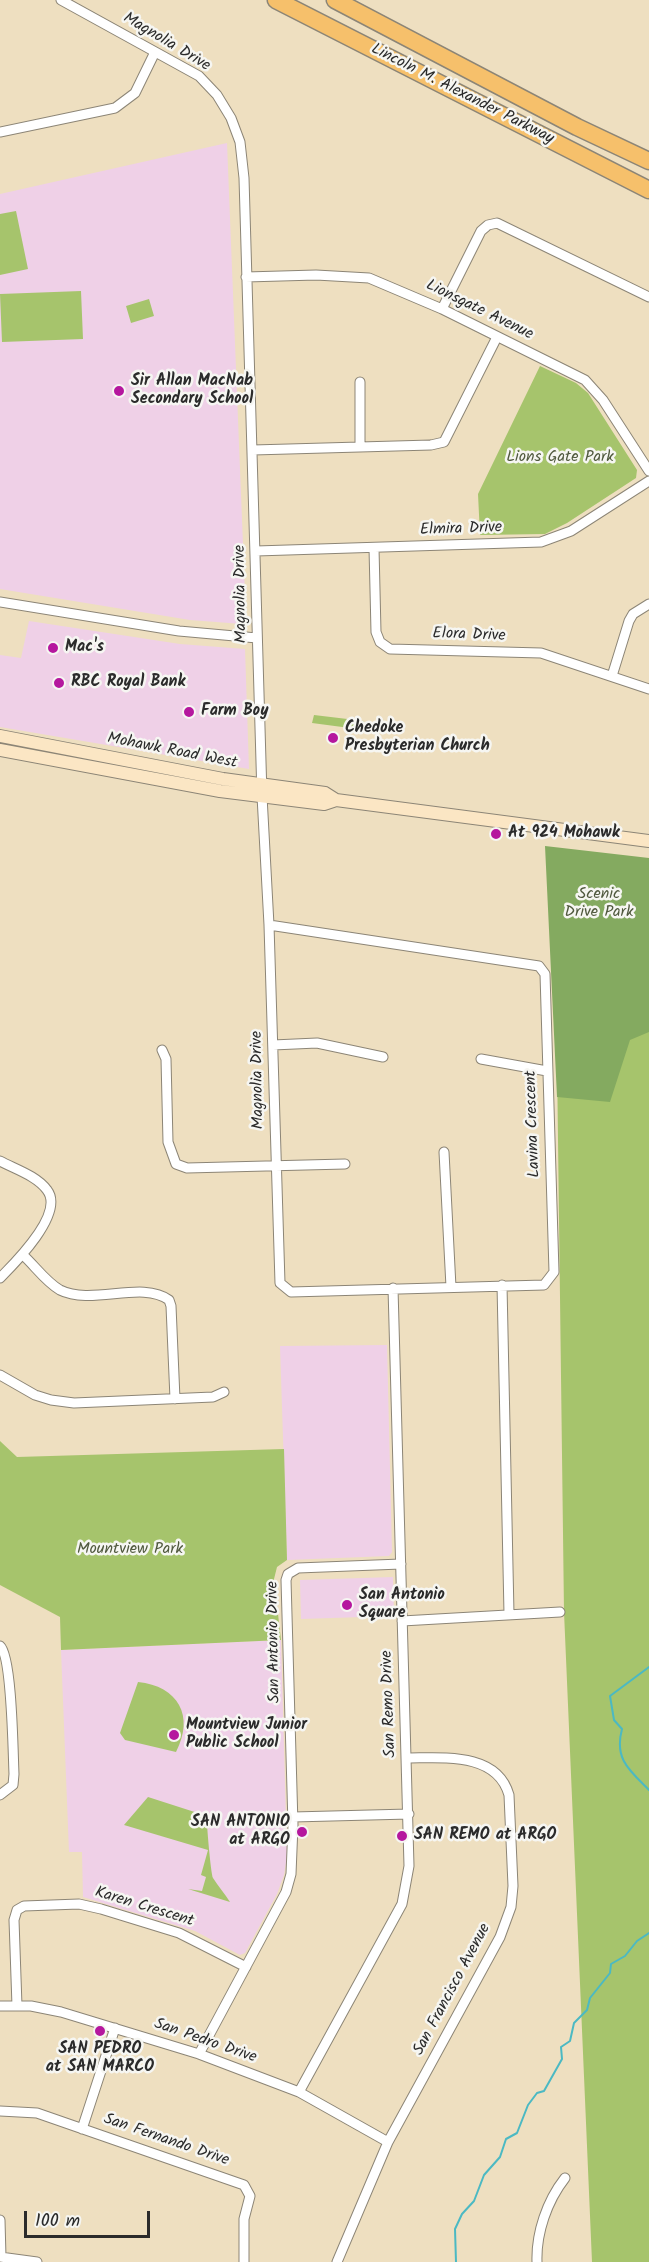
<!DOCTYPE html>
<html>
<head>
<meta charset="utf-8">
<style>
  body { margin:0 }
  #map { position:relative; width:649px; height:2262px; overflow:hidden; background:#eedfc0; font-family:Kalam,sans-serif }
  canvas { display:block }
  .scale { position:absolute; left:24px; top:2211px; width:126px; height:27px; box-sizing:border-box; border:3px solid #2b2b2b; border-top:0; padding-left:8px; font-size:18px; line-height:21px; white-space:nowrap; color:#2b2b2b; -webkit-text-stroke:4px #f6f6f2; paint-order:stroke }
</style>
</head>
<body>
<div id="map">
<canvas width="649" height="2262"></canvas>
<div class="scale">100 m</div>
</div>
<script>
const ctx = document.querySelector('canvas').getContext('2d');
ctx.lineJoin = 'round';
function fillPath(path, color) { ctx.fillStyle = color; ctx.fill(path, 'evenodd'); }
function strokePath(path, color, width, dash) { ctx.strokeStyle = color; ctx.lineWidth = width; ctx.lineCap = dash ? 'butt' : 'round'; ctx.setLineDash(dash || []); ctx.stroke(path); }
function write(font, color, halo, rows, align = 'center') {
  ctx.font = font + ' Kalam,sans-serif'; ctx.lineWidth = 5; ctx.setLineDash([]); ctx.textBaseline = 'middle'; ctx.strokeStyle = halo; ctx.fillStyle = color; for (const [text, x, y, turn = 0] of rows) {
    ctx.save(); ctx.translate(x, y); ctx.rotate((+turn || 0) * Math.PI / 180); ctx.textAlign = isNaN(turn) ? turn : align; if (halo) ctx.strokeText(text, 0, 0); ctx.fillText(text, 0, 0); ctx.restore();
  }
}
fillPath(new Path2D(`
  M227 143 246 620 242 624 190 620 0 589V194Z
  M29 621 180 644 245 649 249 769 0 727V655L21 658Z
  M387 1345 392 1552 389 1556 287 1560 280 1346Z
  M393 1577 394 1616 301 1619 300 1580Z
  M281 1640 287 1856 284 1875 277 1894 245 1953 240 1955 195 1931 83 1897 82 1852H69L61 1650Z`), '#efd0e7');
fillPath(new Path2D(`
  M16 211 28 269 0 275V214Z
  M81 291 83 339 2 342 0 294Z
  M149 299 154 316 131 323 126 306Z
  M540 366 576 383 588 393 637 470 636 478 567 523 545 534 480 535 478 494Z
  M314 715 364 721 365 730 312 723Z
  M649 858V2262H592L564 1612 557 1061Z
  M0 1441 17 1457 284 1449 287 1560 277 1567 274 1579 281 1640 61 1650 60 1617 0 1585Z
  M138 1682C178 1686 195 1716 176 1752L125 1740 120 1733Z
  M148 1797 207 1816C206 1820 211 1874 213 1878 218 1886 225 1894 230 1902L188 1889 202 1891 206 1877 201 1875 208 1850 124 1825Z`), '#a6c46c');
fillPath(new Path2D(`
  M545 846 649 858V1032L630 1040 610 1102 557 1097Z`), '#84aa60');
strokePath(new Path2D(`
  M649 1667 610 1696 614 1720 622 1729C614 1759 629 1770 649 1790
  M456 2262 455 2229 462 2214 474 2201 484 2175 500 2157 506 2139 517 2133 528 2105 537 2093 544 2091 562 2059 561 2047 570 2041 574 2023 587 2010 590 1998 610 1973 611 1964 625 1956 637 1941 649 1933`), '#4bb9c3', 2);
const minor = new Path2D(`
  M61 0 199 76 217 95 231 118 240 142 244 178 262 796 269 925 280 1283 291 1292 544 1285 554 1272 545 974 539 966 269 925
  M0 132 115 108 135 93 155 52
  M246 277 316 275 369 278 442 309 585 380 603 400 649 471
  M442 309 481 231 488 225 497 223 649 297
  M360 382V446
  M253 450 431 445 444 442 497 337
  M374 548 376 632 380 642 390 649 541 653 649 689
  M256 551 541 542 571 531 649 481
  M0 602 179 631 257 638
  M612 676 629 621 633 614 649 604
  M273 1045 317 1043 383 1057
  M162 1050 166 1059 168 1142 176 1164 187 1168 345 1164
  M481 1059 547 1071
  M444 1152 451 1287
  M0 1161C15 1169 37 1176 47 1190 65 1213 15 1263 0 1278
  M23 1255C35 1266 46 1282 60 1290 92 1306 142 1280 169 1300L171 1306 175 1399
  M502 1285 509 1614
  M0 1375 35 1395 51 1400 74 1403 213 1397 224 1392
  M402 1621 560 1612
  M0 1646C12 1656 13 1753 14 1774L13 1785 0 1795
  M293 1817 409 1814
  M0 2006H31L61 2012 199 2054 299 2092 388 2142
  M17 2006 14 1920 17 1910 24 1906 79 1904 101 1909 179 1933 246 1967
  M199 2054 286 1892 291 1874 293 1825 286 1580 288 1574 298 1568 401 1564
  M299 2092 402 1904 409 1866 393 1288
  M0 2111 37 2113 244 2185 250 2196 244 2219V2262
  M82 2129 115 2028
  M0 2220 1 2257
  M0 2257 37 2262
  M337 2262 388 2142 500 1937 511 1907 513 1886 509 1795C497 1752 443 1758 408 1758
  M537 2262C536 2233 547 2201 565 2178`);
const secondary = new Path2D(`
  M0 736 223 779 325 793 336 800
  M0 750 220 791 324 804 336 800 649 841`);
const motorway = new Path2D(`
  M276 0 649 190
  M335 0 577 127 649 161`);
strokePath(minor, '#8c8576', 11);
strokePath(secondary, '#8c8576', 14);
strokePath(motorway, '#8c8576', 19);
strokePath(minor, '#fff', 9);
strokePath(secondary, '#fbe6c4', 12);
strokePath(motorway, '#f6c06b', 16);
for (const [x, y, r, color] of [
  [119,391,6,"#b5179e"],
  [53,648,6,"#b5179e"],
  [59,683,6,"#b5179e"],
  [189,712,6,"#b5179e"],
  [333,738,6,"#b5179e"],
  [496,834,6,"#b5179e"],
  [347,1605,6,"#b5179e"],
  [174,1735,6,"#b5179e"],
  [302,1832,6,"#b5179e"],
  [402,1836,6,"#b5179e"],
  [100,2031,6,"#b5179e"]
]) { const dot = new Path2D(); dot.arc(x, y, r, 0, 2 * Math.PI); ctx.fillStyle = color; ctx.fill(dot); strokePath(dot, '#f6f6f2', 2); }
write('16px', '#2b2b2b', '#f6f6f2', [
  ["Magnolia Drive",166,43,31],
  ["Lincoln M. Alexander Parkway",462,95,27],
  ["Lionsgate Avenue",479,311,26],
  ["Elmira Drive",461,530,-2],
  ["Magnolia Drive",242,594,-91],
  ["Elora Drive",469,636,2],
  ["Mohawk Road West",172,752,11],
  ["Magnolia Drive",259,1080,-91],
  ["Lavina Crescent",534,1124,-92],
  ["San Antonio Drive",275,1642,-91],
  ["San Remo Drive",390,1704,-92],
  ["Karen Crescent",144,1908,17],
  ["San Francisco Avenue",453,1990,-62],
  ["San Pedro Drive",205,2042,19],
  ["San Fernando Drive",166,2141,19]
]);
write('bold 16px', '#2b2b2b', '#f6f6f2', [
  ["Sir Allan MacNab",131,382],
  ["Secondary School",131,400],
  ["Mac's",65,648],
  ["RBC Royal Bank",71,683],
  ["Farm Boy",201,712],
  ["Chedoke",345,729],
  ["Presbyterian Church",345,747],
  ["At 924 Mohawk",508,834],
  ["San Antonio",359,1596],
  ["Square",359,1614],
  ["Mountview Junior",186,1726],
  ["Public School",186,1744],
  ["SAN ANTONIO",290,1823,"right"],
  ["at ARGO",290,1841,"right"],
  ["SAN REMO at ARGO",414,1836],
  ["SAN PEDRO",100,2050,"center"],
  ["at SAN MARCO",100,2068,"center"]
], 'left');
write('16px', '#50593e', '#f6f6f2', [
  ["Lions Gate Park",560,458],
  ["Scenic",599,895],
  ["Drive Park",599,913],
  ["Mountview Park",130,1550]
]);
</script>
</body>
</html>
